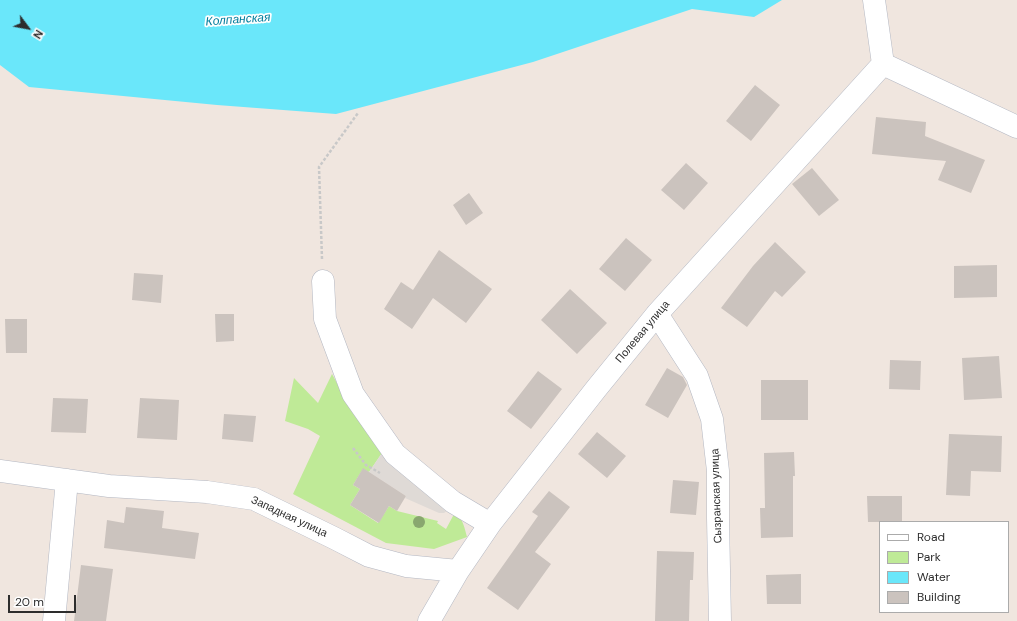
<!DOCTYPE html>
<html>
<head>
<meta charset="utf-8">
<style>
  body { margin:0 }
  #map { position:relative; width:1017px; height:621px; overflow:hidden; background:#f0e6df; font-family:"DM Sans",sans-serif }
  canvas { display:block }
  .legend { position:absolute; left:879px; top:521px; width:130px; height:92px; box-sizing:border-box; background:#fff; border:1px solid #ababab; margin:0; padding:5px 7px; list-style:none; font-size:12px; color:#2d2d2d }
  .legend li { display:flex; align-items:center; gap:8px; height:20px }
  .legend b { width:20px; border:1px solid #ababab }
  .north { position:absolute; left:8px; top:8px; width:40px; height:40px; -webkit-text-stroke:3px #fff; paint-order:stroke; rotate:122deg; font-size:11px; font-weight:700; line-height:16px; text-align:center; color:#2d2d2d }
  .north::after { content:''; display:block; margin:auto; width:14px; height:18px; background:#2d2d2d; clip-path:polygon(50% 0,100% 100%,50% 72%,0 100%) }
  .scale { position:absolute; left:8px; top:595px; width:68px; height:18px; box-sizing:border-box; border:2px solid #2d2d2d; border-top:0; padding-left:5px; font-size:12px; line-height:14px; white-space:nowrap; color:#2d2d2d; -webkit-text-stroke:3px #fff; paint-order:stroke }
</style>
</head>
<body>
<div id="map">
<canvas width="1017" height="621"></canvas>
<ul class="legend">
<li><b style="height:5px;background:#fff"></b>Road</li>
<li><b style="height:11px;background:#bfea97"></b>Park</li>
<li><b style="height:11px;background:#6ae7fa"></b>Water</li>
<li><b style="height:11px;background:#cbc3be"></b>Building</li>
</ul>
<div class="north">N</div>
<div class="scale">20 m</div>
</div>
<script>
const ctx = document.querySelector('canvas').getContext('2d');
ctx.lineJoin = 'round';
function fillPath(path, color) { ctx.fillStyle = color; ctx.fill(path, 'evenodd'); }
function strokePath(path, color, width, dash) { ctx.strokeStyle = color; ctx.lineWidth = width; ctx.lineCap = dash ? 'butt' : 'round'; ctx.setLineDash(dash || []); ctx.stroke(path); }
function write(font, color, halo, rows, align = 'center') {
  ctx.font = font + ' "DM Sans",sans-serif'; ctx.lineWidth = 3.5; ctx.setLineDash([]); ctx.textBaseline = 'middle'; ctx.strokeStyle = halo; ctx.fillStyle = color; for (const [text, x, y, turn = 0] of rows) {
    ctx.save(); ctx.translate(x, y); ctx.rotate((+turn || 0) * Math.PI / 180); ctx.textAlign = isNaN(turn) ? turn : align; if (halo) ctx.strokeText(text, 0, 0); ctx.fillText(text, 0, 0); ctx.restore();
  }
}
fillPath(new Path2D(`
  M332 374 349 405 382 453 369 472 363 469 353 485 360 489 350 505 378 523 389 506 397 511 438 521 437 523 446 529 453 516 457 514C463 520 465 529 467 537L434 549 386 543 293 494 320 436 308 429 285 421 294 378 318 403Z`), '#bfea97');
fillPath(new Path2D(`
  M382 453 450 509 444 513H439L405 498 406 496 369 472Z`), '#dfdad6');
fillPath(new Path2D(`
  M0 0H782L754 17 692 9 533 62 336 114 217 105 29 87 0 65Z`), '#6ae7fa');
fillPath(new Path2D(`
  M755 85 780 105 751 141 726 121Z
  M876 117 926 122 925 136 985 160 971 193 938 180 946 161 872 154Z
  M686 163 708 183 684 210 661 190Z
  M812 168 839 200 819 216 792 184Z
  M469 193 483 213 466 225 453 205Z
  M626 238 652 260 625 291 599 269Z
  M775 242 806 272 782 297 775 291 747 327 721 308 753 266Z
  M439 250 492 289 466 323 433 298 412 329 384 309 401 282 413 290Z
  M997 265V297L954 298V266Z
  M134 273 163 275 161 303 132 300Z
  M570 289 607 323 577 354 541 320Z
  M215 314H234V341L216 342Z
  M5 319H27V353H6Z
  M999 356 1002 398 964 400 962 358Z
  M890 360 921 361 920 390 889 389Z
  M667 368 683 377 687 385 668 418 645 405Z
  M538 371 562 389 531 429 507 411Z
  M761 380H808V420H761Z
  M53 398 88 399 86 433 51 432Z
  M140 398 179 400 177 440 137 438Z
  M224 414 256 416 253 442 222 439Z
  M597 432 626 456 607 478 578 454Z
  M949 434 1002 436 1001 472 971 471 970 496 946 495Z
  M794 452 795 476H793V537L761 538 760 508H765L764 453Z
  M363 468 406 496 397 511 389 506 379 523 350 505 360 489 353 485Z
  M673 480 699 482 696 515 670 513Z
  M549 491 570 507 535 552 551 564 518 610 487 588 538 516 532 512Z
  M867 496H902V522H868Z
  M126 507 164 511 162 528 199 533 195 559 104 548 107 520 124 523Z
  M657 551 694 552 693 580H690L689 621H655Z
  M81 565 113 569 106 621H74Z
  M801 574V604H767L766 575Z`), '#cbc3be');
const minor = new Path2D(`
  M874 0 883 64
  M883 64 1017 127
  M323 281 325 319 353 394 395 454 453 502 490 524
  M657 314 697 376 712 419 718 471V518L720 621
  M0 471 109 486 207 492 254 499 334 538 369 556 406 566 458 571
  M54 621 67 480
  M429 621 458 571 490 524 596 389 657 314 883 64`);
strokePath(minor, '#b3b7c2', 23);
strokePath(new Path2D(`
  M322 259 319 167 358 113
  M353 448 366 465 380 473`), '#c8c8c8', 2.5, [3, 2]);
strokePath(minor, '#fff', 22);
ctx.fillStyle = '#89a76f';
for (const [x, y] of [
  [419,522]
]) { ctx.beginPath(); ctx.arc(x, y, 6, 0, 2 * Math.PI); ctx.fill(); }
write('11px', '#2d2d2d', '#fff', [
  ["Полевая улица",643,332,-50],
  ["Сызранская улица",717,496,-92],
  ["Западная улица",289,517,25]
]);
write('italic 12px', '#037e9d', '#fff', [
  ["Колпанская",238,20,-4]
]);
</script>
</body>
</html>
